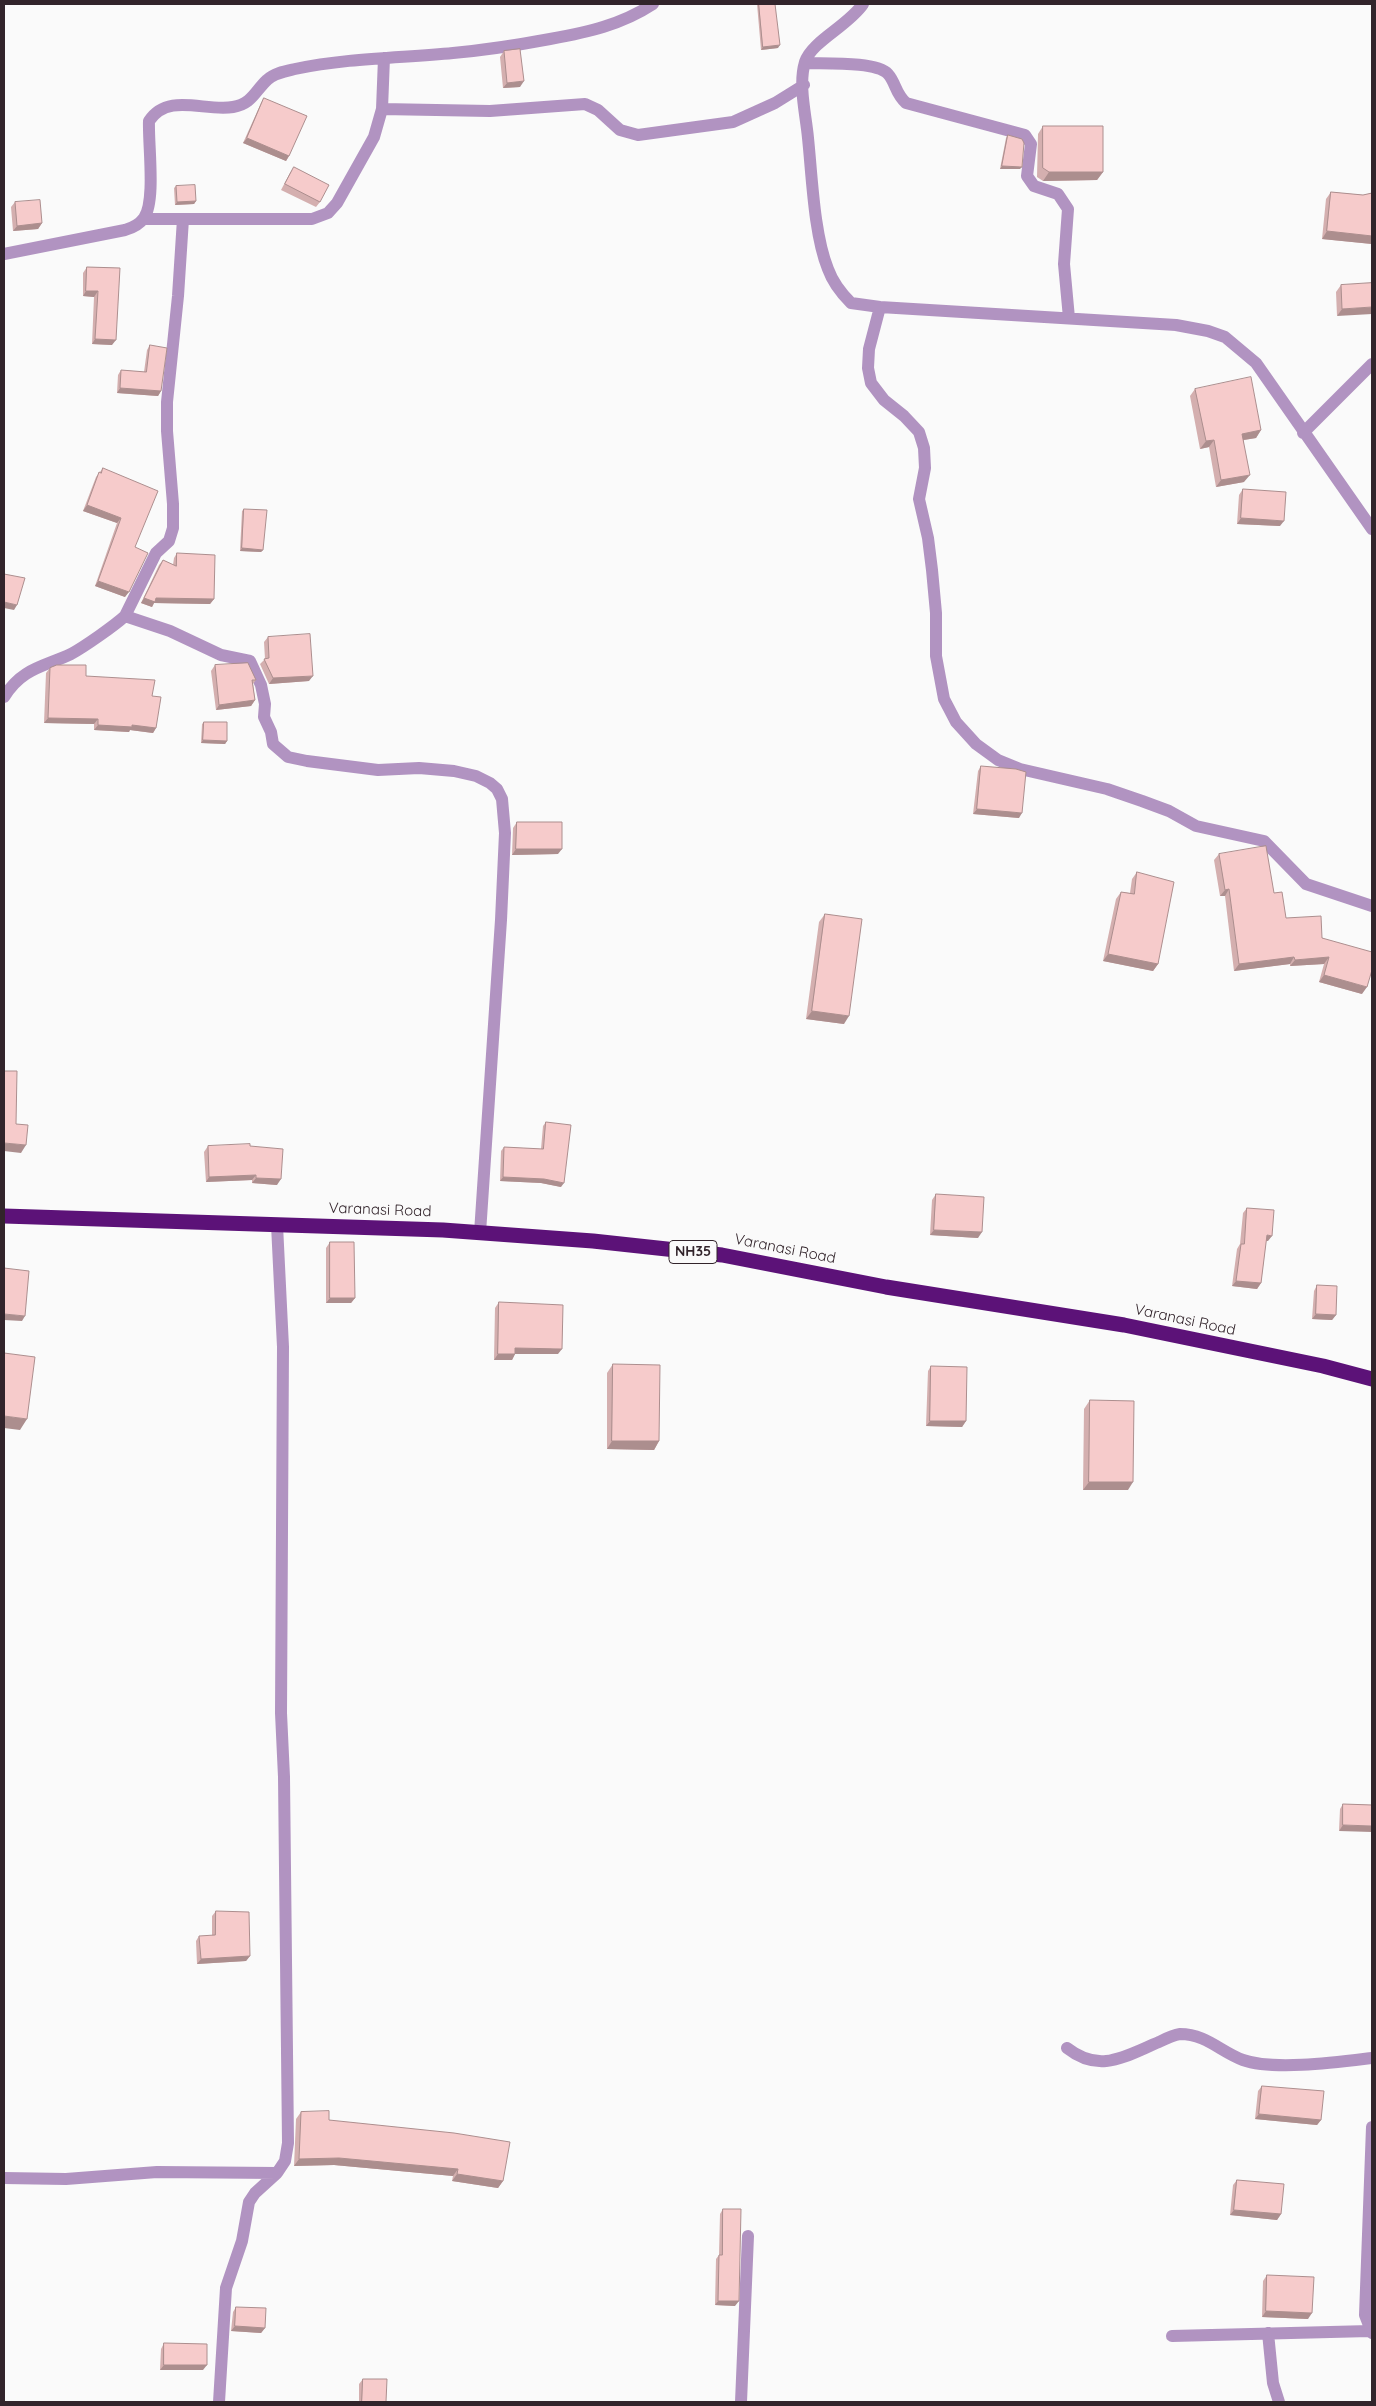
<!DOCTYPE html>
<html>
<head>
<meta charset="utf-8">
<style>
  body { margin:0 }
  #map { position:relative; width:1376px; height:2406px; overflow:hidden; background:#fafafa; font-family:Quicksand,sans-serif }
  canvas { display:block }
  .frame { position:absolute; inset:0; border:5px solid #32242b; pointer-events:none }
</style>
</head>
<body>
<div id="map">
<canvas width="1376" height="2406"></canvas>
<div class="frame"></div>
</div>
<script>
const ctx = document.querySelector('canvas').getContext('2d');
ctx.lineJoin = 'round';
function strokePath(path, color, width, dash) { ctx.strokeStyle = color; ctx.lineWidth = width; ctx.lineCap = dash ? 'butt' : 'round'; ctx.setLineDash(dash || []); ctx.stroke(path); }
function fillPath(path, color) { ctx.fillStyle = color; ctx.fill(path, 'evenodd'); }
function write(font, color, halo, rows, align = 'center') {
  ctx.font = font + ' Quicksand,sans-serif'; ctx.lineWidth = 5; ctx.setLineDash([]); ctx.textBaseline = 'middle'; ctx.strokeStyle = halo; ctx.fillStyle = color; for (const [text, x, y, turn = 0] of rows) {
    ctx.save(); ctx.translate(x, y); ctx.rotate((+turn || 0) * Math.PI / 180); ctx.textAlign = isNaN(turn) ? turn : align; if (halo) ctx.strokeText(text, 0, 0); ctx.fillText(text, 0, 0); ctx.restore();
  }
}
strokePath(new Path2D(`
  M863 4C848 26 812 41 805 62 798 85 806 115 808 138 812 176 814 235 828 269 833 283 841 293 851 303L880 307 1176 325 1208 331 1225 337 1256 363 1372 529
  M805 63C823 64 876 61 888 74 896 83 895 93 906 103L1025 135 1031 144 1027 176 1034 186 1058 194 1068 209 1064 264 1069 318
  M382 109 490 111 585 104 598 110 620 130 638 135 733 122 775 103 804 85
  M144 219H312L328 213 337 203 374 137 382 109 384 58
  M4 254 125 230C132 228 139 225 144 218 156 201 148 144 149 121 168 92 205 112 233 107 252 104 255 91 267 80 274 73 286 71 295 69 347 58 400 58 453 53 486 50 518 45 550 39 588 32 621 25 653 4
  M880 307 869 349 868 368 871 383 884 400 904 416 919 432 924 448 925 468 919 499 928 538 932 570 936 613V656L944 699 956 722 976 744 998 760 1020 769 1107 789 1142 801 1169 811 1196 826 1264 841 1306 884 1372 906
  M1303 433 1372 364
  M125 616 156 553 169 541 173 528V504L167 431V402L178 296 183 219
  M4 697C22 668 43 667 71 654 84 647 114 626 125 616L170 631 221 655 250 661 261 685 265 704 264 717 271 732 273 744 288 757 307 761 378 770 419 768 454 771 476 776 490 783 497 789 502 799 505 833 501 920 480 1233
  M1067 2048C1100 2074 1125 2056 1159 2042 1165 2039 1173 2035 1180 2034 1206 2034 1221 2052 1243 2060 1274 2071 1339 2062 1372 2058
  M1372 2127 1365 2315 1372 2333
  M4 2178 66 2179 157 2172 277 2173
  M1268 2333 1273 2383 1279 2402
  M1172 2336 1370 2331
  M219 2402 226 2288 242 2241 249 2202 255 2193 277 2173 285 2161 288 2143 284 1777 281 1713 283 1347 277 1225
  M741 2402 748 2236`), '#b193c1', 12);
strokePath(new Path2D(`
  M4 1216 443 1230 593 1241 722 1255 886 1287 1124 1325 1323 1366 1372 1379`), '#5c1278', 15);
fillPath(new Path2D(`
  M757 4H775L778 48 761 50Z
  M504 51 520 87 503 88 500 57Z
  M264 98 289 156 286 161 243 143 261 103Z
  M1043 126 1103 172 1097 180 1043 181 1037 177 1038 134Z
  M1008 135 1020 169H1000L1006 138Z
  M294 167 320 202 316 207 281 190 290 173Z
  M176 186 196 201 194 204 175 205 174 188Z
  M1331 192 1363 195 1372 193V244L1322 239 1326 199Z
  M15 202 42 223 38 229 13 231 11 207Z
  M87 267 120 268 112 345 92 344 94 297 83 296V273Z
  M1372 283 1337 316 1336 292 1341 285Z
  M150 345 161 391 158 396 117 393 118 375 121 370 144 372 147 350Z
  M1195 389 1261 430 1256 438 1244 440V482L1216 487 1209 447 1200 449 1190 396Z
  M103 468 135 547 125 597 95 586 117 523 83 511 96 477Z
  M1243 489 1280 526 1237 524 1239 495Z
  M244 509 263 550 261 552 240 551 242 511Z
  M177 553 214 599 210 604 154 603 152 607 141 603 159 565 163 560 173 565 174 558Z
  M268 637 309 681 269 684 260 664 265 659 264 642Z
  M215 665 256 680 253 684 255 700 251 706 216 710 211 671Z
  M50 668 86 676 152 696 156 728 153 733 130 730 129 732 94 730V724L44 723 46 673Z
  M204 722 227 741 225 744 201 743 202 724Z
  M981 766 1019 818 973 814 978 771Z
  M517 822 558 854 512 855 513 828Z
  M1219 854 1274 893 1286 918 1322 938 1362 994 1319 982 1324 964 1290 966V964L1234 971 1225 896H1220L1214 860Z
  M1137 872 1158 964 1153 971 1103 961 1116 899 1121 892 1130 893 1132 879Z
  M825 914 844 1024 806 1019 819 922Z
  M546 1122 561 1187 541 1183 500 1181 501 1151 504 1147 541 1149 543 1126Z
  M208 1146H250L277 1185 252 1183V1180L206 1182 204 1152Z
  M936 1194 978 1238 930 1235 932 1200Z
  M1247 1208 1268 1241H1266L1261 1283 1257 1289 1232 1286 1237 1249 1240 1244 1243 1213Z
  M330 1242 355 1298 351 1303H326V1248Z
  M1317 1285 1336 1315 1332 1320 1312 1319 1314 1291Z
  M499 1302 558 1354H515L512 1360H494L495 1308Z
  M613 1364 659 1441 654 1450 607 1449V1373Z
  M931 1366 966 1421 962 1427 926 1426 928 1371Z
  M1090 1400 1128 1490H1083L1084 1409Z
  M1343 1804 1372 1805 1339 1831 1340 1809Z
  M216 1911 250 1956 246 1961 197 1964 196 1941 199 1936H212V1916Z
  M1262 2086 1321 2120 1317 2125 1255 2119 1258 2091Z
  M301 2112 329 2120 503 2181 498 2188 452 2181 453 2176 334 2165 294 2166 296 2119Z
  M1237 2180 1281 2214 1277 2220 1230 2215 1233 2185Z
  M723 2209 735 2306 715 2305 716 2259 719 2255 720 2214Z
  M1267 2275 1308 2319 1262 2317 1263 2281Z
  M236 2307 265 2328 261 2333 231 2331 233 2312Z
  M164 2343 203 2370H160L161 2349Z
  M363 2379 386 2402H359V2384Z`), '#d4afaf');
fillPath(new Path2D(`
  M780 45 778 48 761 50 763 47Z
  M524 81 520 87 503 88 507 83Z
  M247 138 289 156 286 161 243 143Z
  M1002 166 1022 167 1020 169H1000Z
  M1049 172H1103L1097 180 1043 181Z
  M196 201 194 204 175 205 177 202Z
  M42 223 38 229 13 231 17 226Z
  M1327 231 1372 236V244L1322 239Z
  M86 291H98L94 297 83 296Z
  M1372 307V314L1337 316 1342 309Z
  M95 339 116 340 112 345 92 344Z
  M120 388 161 391 158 396 117 393Z
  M1261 430 1256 438 1237 441 1242 434Z
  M1214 440 1209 447 1200 449 1206 441Z
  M1250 475 1244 482 1216 487 1221 480Z
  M87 505 121 518 117 523 83 511Z
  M1241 518 1284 521 1280 526 1237 524Z
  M242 548 263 550 261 552 240 551Z
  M98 581 129 592 125 597 95 586Z
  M144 598H156L214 599 210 604 154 603 152 607 141 603Z
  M4 602 17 605 14 610 4 608Z
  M313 676 309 681 269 684 273 678Z
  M255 700 251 706 216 710 219 705Z
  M48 718 98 719 94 724 44 723Z
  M98 725H132L156 728 153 733 130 730 129 732 94 730Z
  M203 740 227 741 225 744 201 743Z
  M977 809 1022 813 1019 818 973 814Z
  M516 849H562L558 854 512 855Z
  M1229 889 1225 896H1220L1225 890Z
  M1108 954 1158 964 1153 971 1103 961Z
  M1294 957 1290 964 1234 971 1239 964Z
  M1329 957 1324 964 1290 966 1295 960Z
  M1324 975 1367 987 1362 994 1319 982Z
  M812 1011 849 1016 844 1024 806 1019Z
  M4 1143 26 1145 21 1153 4 1151Z
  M256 1175 252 1180 206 1182 209 1177Z
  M503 1177 544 1179 564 1183 561 1187 541 1183 500 1181Z
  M256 1178 281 1179 277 1185 252 1183Z
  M934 1230 982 1232 978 1238 930 1235Z
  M1267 1235 1272 1236 1268 1241H1263Z
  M1236 1281 1261 1283 1257 1289 1232 1286Z
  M330 1298H355L351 1303H326Z
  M4 1314 25 1316 22 1321 4 1320Z
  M1316 1314 1336 1315 1332 1320 1312 1319Z
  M515 1348 562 1349 558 1354H512Z
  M498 1354H515L512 1360H494Z
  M4 1416 27 1419 20 1430 4 1428Z
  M930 1421H966L962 1427 926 1426Z
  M612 1441H659L654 1450 607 1449Z
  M1089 1482H1133L1128 1490H1083Z
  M1343 1825 1372 1826V1832L1339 1831Z
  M250 1956 246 1961 197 1964 201 1959Z
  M1259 2114 1321 2120 1317 2125 1255 2119Z
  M339 2158 458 2169 453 2176 334 2165 294 2166 299 2159Z
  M457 2174 503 2181 498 2188 452 2181Z
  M1234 2210 1281 2214 1277 2220 1230 2215Z
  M718 2301H739L735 2306 715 2305Z
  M1266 2311 1312 2313 1308 2319 1262 2317Z
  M235 2326 265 2328 261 2333 231 2331Z
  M164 2365H207L203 2370H160Z`), '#ac8e8e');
const building = new Path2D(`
  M759 4H775L780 45 763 47Z
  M520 49 524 81 507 83 504 51Z
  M264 98 307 116 289 156 247 138Z
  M1043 126H1103V172H1049L1043 168Z
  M1008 135 1022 139 1024 143 1022 167 1002 166Z
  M294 167 329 185 320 202 285 184Z
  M195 185 196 201 177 202 176 186Z
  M1331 192 1363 195 1372 193V236L1327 231Z
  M40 200 42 223 17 226 15 202Z
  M87 267 120 268 116 340 95 339 98 291H86Z
  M1372 283V307L1342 309 1341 285Z
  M150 345 167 348 161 391 120 388 121 370 146 372Z
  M1251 377 1261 430 1242 434 1250 475 1221 480 1214 440 1206 441 1195 389Z
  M103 468 158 491 135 547 148 553 129 592 98 581 121 518 87 505 99 472 101 473Z
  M1243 489 1286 492 1284 521 1241 518Z
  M244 509 267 510 263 550 242 548Z
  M177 553 215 555 214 599 156 598 155 602 144 598 163 560 176 566Z
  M4 574 25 578 17 605 4 602Z
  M310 634 313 676 273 678 264 659 269 658 268 637Z
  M248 663 256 680H252L255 700 219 705 215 665Z
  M57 665H86V676L155 680 152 696 161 697 156 728 132 725V727L98 725V719L48 718 50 668Z
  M204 722H227V741L203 740Z
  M981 766 1016 769 1026 772 1022 813 977 809Z
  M517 822H562V849H516Z
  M1266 846 1274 893 1282 892 1286 918 1321 916 1322 938 1372 952V970L1367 987 1324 975 1329 957 1295 960 1294 957 1239 964 1229 889 1225 890 1219 854Z
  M1137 872 1174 882 1158 964 1108 954 1121 892 1134 894Z
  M825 914 862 919 849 1016 812 1011Z
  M4 1071H17L16 1124 28 1125 26 1145 4 1143Z
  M546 1122 571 1125 564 1183 544 1179 503 1177 504 1147 543 1149Z
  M250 1144V1146L283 1149 281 1179 256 1178V1175L209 1177 208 1146Z
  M936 1194 984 1197 982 1232 934 1230Z
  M1247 1208 1274 1210 1272 1236 1267 1235 1261 1283 1236 1281 1241 1244H1244Z
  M330 1242H354L355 1298H330Z
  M4 1268 29 1271 25 1316 4 1314Z
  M1317 1285 1337 1286 1336 1315 1316 1314Z
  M499 1302 563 1305 562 1349 515 1348V1354H498Z
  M4 1353 35 1357 27 1419 4 1416Z
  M613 1364 660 1365 659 1441H612Z
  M931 1366 967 1367 966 1421H930Z
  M1090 1400 1134 1401 1133 1482H1089Z
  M1343 1804 1372 1805V1826L1343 1825Z
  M216 1911 249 1912 250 1956 201 1959 199 1936 215 1935Z
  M1262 2086 1324 2091 1321 2120 1259 2114Z
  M329 2111V2120L454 2133 510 2142 503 2181 457 2174 458 2169 339 2158 299 2159 301 2112Z
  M1237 2180 1284 2184 1281 2214 1234 2210Z
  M723 2209H741L739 2301H718L719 2255H722Z
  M1267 2275 1314 2277 1312 2313 1266 2311Z
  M236 2307 266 2308 265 2328 235 2326Z
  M164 2343 207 2344V2365H164Z
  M363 2379H387L386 2402H362Z`);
fillPath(building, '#f6cbcb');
strokePath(building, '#ac8e8e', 1);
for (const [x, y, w] of [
  [693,1252,48]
]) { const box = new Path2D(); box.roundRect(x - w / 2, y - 11.5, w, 23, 4); ctx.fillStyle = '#fafafa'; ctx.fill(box); strokePath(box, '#32242b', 1); }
write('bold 14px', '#32242b', null, [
  ["NH35",693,1252]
]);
write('15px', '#32242b', '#fafafa', [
  ["Varanasi Road",380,1210,2],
  ["Varanasi Road",785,1249,11],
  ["Varanasi Road",1185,1320,12]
]);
</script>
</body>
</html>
